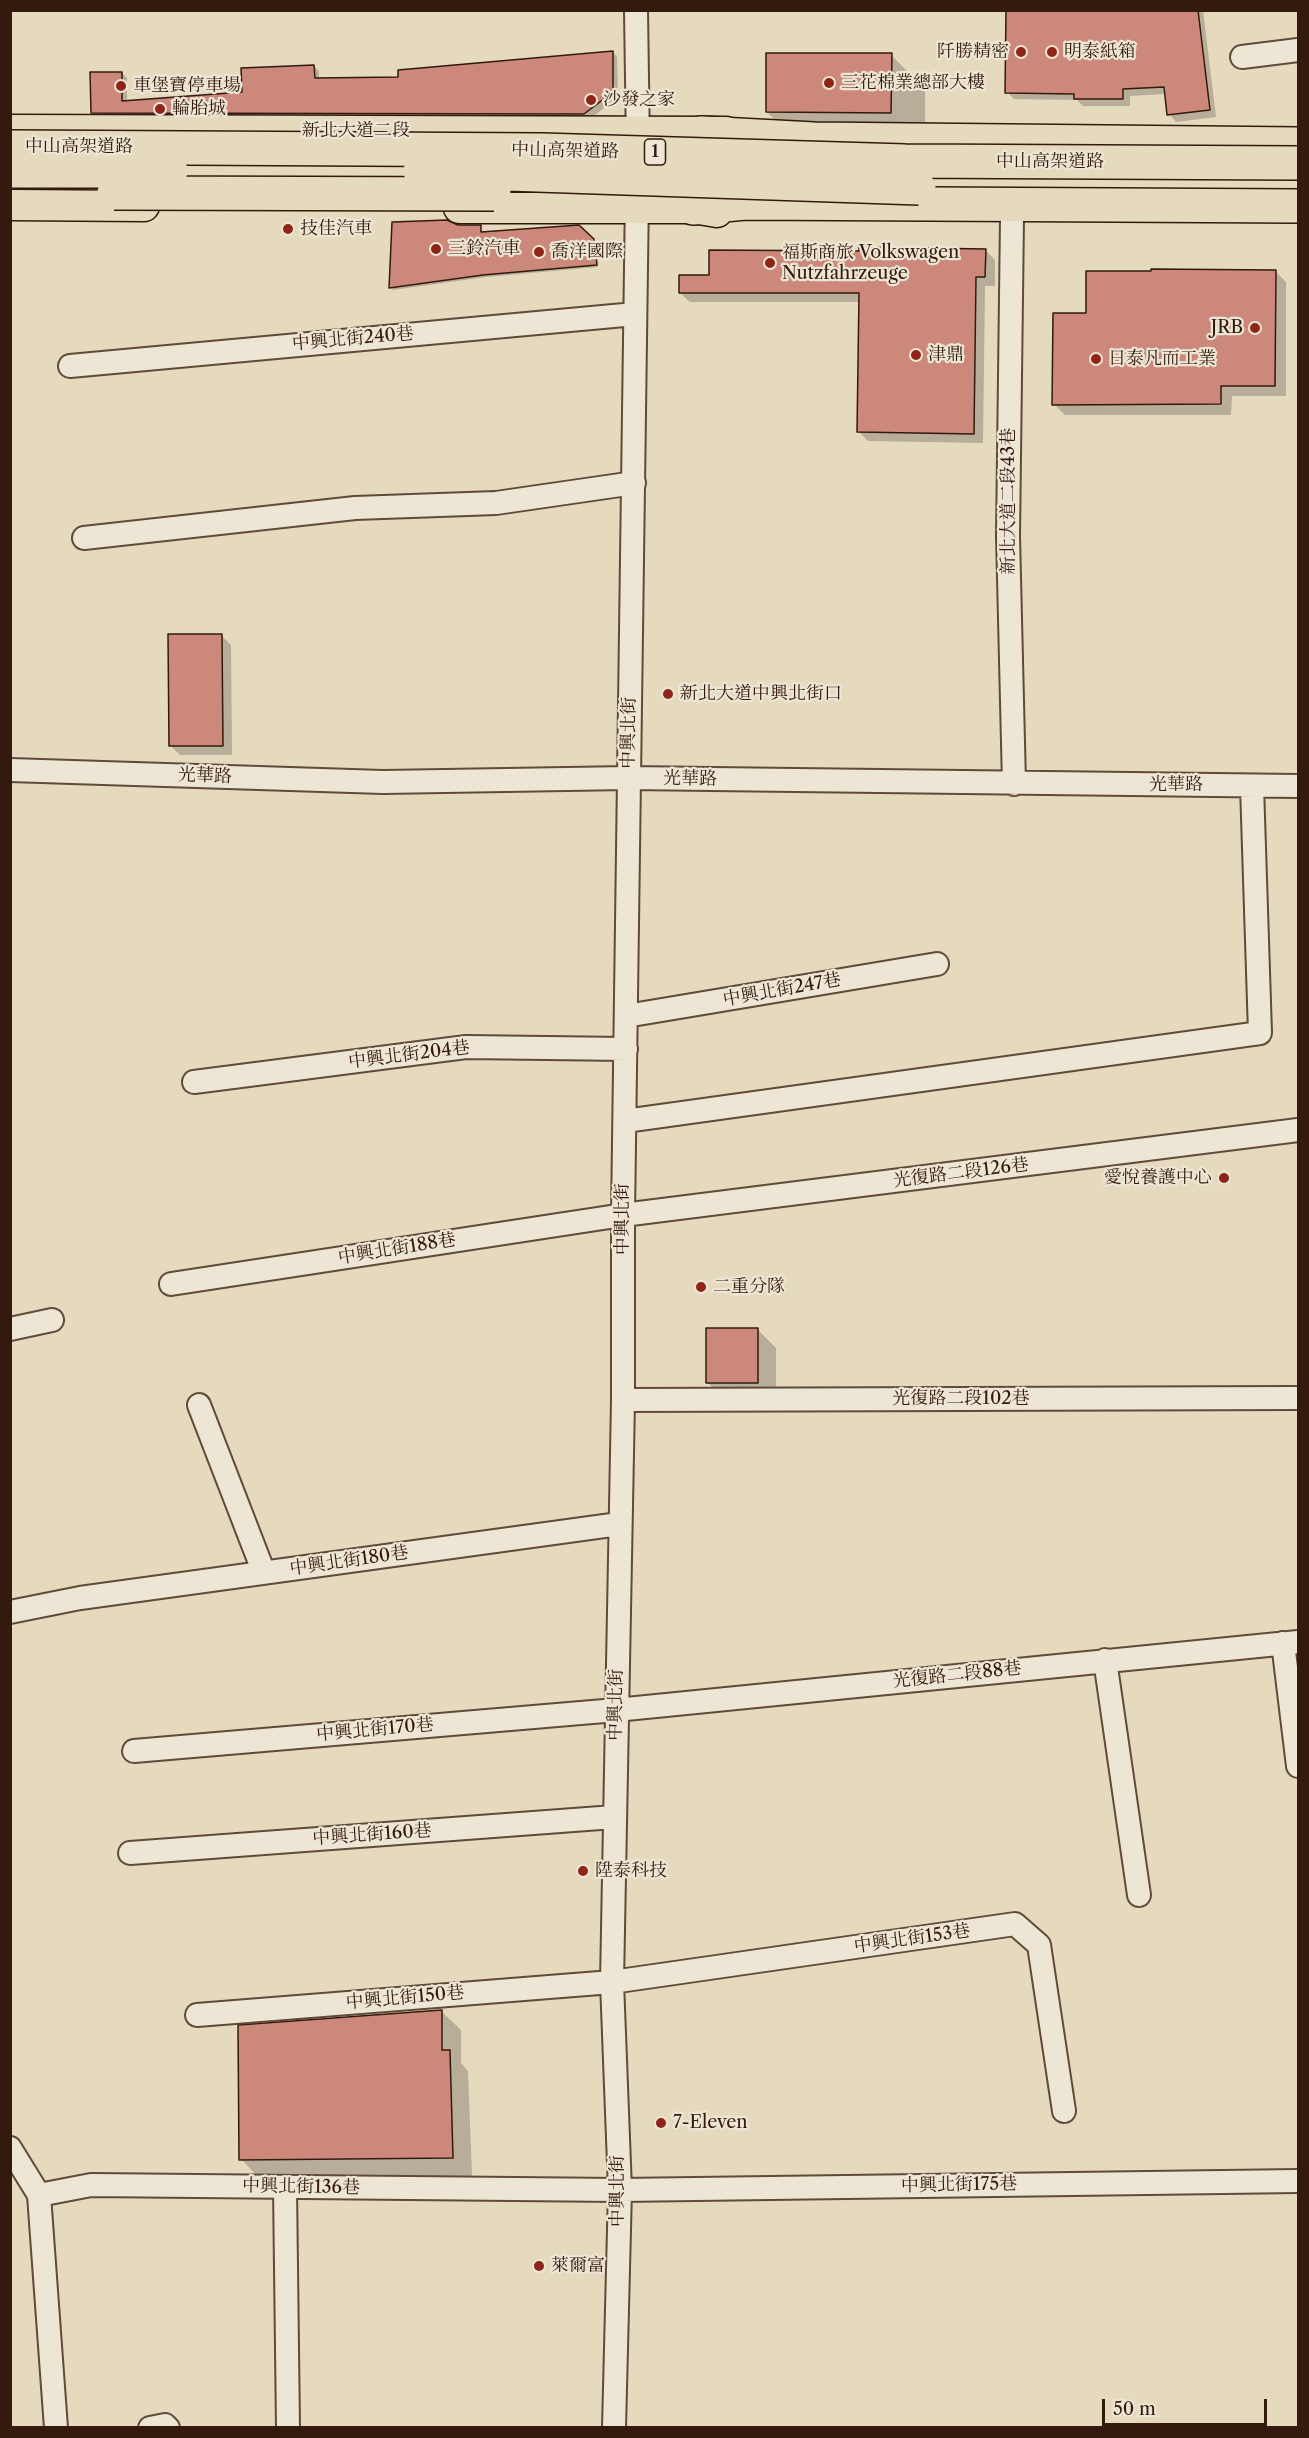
<!DOCTYPE html>
<html>
<head>
<meta charset="utf-8">
<style>
  body { margin:0 }
  #map { position:relative; width:1309px; height:2438px; overflow:hidden; background:#e5d9be; font-family:"Libre Caslon Text",serif }
  canvas { display:block }
  .frame { position:absolute; inset:0; border:12px solid #331a0d; pointer-events:none }
  .scale { position:absolute; left:1102px; top:2399px; width:165px; height:27px; box-sizing:border-box; border:3px solid #331a0d; border-top:0; padding-left:8px; font-size:18px; line-height:21px; white-space:nowrap; color:#331a0d; -webkit-text-stroke:4px #eee6d5; paint-order:stroke }
</style>
</head>
<body>
<div id="map">
<canvas width="1309" height="2438"></canvas>
<div class="frame"></div>
<div class="scale">50 m</div>
</div>
<script>
const ctx = document.querySelector('canvas').getContext('2d');
ctx.lineJoin = 'round';
function fillPath(path, color) { ctx.fillStyle = color; ctx.fill(path, 'evenodd'); }
function strokePath(path, color, width, dash) { ctx.strokeStyle = color; ctx.lineWidth = width; ctx.lineCap = dash ? 'butt' : 'round'; ctx.setLineDash(dash || []); ctx.stroke(path); }
function write(font, color, halo, rows, align = 'center') {
  ctx.font = font + ' "Libre Caslon Text","Noto Serif TC",serif'; ctx.lineWidth = 4.5; ctx.setLineDash([]); ctx.textBaseline = 'middle'; ctx.strokeStyle = halo; ctx.fillStyle = color; for (const [text, x, y, turn = 0] of rows) {
    ctx.save(); ctx.translate(x, y); ctx.rotate((+turn || 0) * Math.PI / 180); ctx.textAlign = isNaN(turn) ? turn : align; if (halo) ctx.strokeText(text, 0, 0); ctx.fillText(text, 0, 0); ctx.restore();
  }
}
fillPath(new Path2D(`
  M1008 10H1203L1216 117 1176 122 1169 114 1166 94 1130 96V106H1083L1077 100 1014 99 1007 92Z
  M613 52 617 57 618 97 590 119 97 117 92 112 122 73 127 78V102L244 93 314 66 319 71V79H400Z
  M891 55 925 89V147L801 146 767 112Z
  M458 227H480L483 234 578 227 596 244 598 267 486 277 393 290 390 287Z
  M985 250 995 260V286H985L983 443 868 441 858 431 860 302H690L680 293 711 277Z
  M1275 271 1286 282V396H1232L1231 415H1065L1054 404Z
  M221 635 231 645 232 755H180L171 746Z
  M757 1329 776 1348V1401H726L707 1382Z
  M441 2011 461 2030V2063L468 2071 472 2176 260 2179 241 2159Z`), '#0003');
const building = new Path2D(`
  M1006 10H1198L1210 110 1167 115 1164 87 1123 89V99H1074V94L1005 93Z
  M613 51V92L584 114 91 113 90 72H122V101L242 92 241 68 314 65 315 78 398 77V70Z
  M766 53H892L891 113 766 112Z
  M447 220 458 225H481V232L579 225 594 239 597 265 483 275 389 288 392 222Z
  M859 247 986 249 985 277H976L974 434 857 432 859 293H679V275H709V250L859 251Z
  M1151 269 1276 270 1275 386H1221V404L1052 405 1053 313H1086V271H1151Z
  M168 634H222L223 746H169Z
  M706 1328H758V1383H706Z
  M442 2010V2050H450L453 2158 239 2160 238 2025Z`);
fillPath(building, '#cc887b');
strokePath(building, '#331a0d', 1.5);
const minor = new Path2D(`
  M636 10 638 146
  M1242 57 1298 50
  M1012 217 1008 536 1014 784
  M70 366 635 314
  M84 538 355 508 496 503 634 483
  M10 770 383 782 628 778 1298 786
  M626 1016 937 964
  M194 1082 466 1047 626 1049
  M625 1121 1260 1033 1252 786
  M171 1284 623 1215 1298 1130
  M10 1329 52 1320
  M623 1400 1298 1398
  M199 1405 264 1573
  M10 1612 80 1598 619 1524
  M1283 1643 1298 1766
  M1105 1660 1139 1895
  M134 1751 616 1710 1298 1642
  M130 1853 614 1817
  M197 2015 612 1982 1015 1924 1039 1945 1064 2111
  M10 2148 39 2195 91 2185 620 2190 1298 2181
  M285 2187 288 2428
  M39 2195 56 2428
  M150 2428 165 2425 168 2428
  M614 2428 620 2190 612 1982 623 1400V1215L637 194`);
const major = new Path2D(`
  M10 130 726 132
  M10 205 144 206
  M459 208H693L717 212`);
const highway = new Path2D(`
  M701 133 814 139 1298 144
  M693 208 745 203 1298 206`);
strokePath(minor, '#604a39', 26);
strokePath(major, '#331a0d', 33);
strokePath(highway, '#331a0d', 36);
strokePath(minor, '#eee6d5', 22);
strokePath(major, '#e5d9be', 30);
strokePath(highway, '#e5d9be', 33);
const highwayBridge = new Path2D(`
  M10 147 542 150 905 161 1298 163
  M10 171H171
  M420 171 919 188
  M114 193 494 194`);
strokePath(highwayBridge, '#331a0d', 36, []);
strokePath(highwayBridge, '#e5d9be', 33);
for (const [x, y, r, color] of [
  [1021,52,6,"#8f2418"],
  [1052,52,6,"#8f2418"],
  [829,83,6,"#8f2418"],
  [121,86,6,"#8f2418"],
  [591,100,6,"#8f2418"],
  [160,109,6,"#8f2418"],
  [288,229,6,"#8f2418"],
  [436,249,6,"#8f2418"],
  [539,252,6,"#8f2418"],
  [770,263,6,"#8f2418"],
  [1255,328,6,"#8f2418"],
  [916,355,6,"#8f2418"],
  [1096,359,6,"#8f2418"],
  [668,694,6,"#8f2418"],
  [1224,1178,6,"#8f2418"],
  [701,1287,6,"#8f2418"],
  [583,1871,6,"#8f2418"],
  [661,2123,6,"#8f2418"],
  [539,2266,6,"#8f2418"]
]) { const dot = new Path2D(); dot.arc(x, y, r, 0, 2 * Math.PI); ctx.fillStyle = color; ctx.fill(dot); strokePath(dot, '#eee6d5', 2); }
for (const [x, y, w] of [
  [655,152,21]
]) { const box = new Path2D(); box.roundRect(x - w / 2, y - 13, w, 26, 4.5); ctx.fillStyle = '#eee6d5'; ctx.fill(box); strokePath(box, '#331a0d', 1.5); }
write('bold 16px', '#331a0d', null, [
  ["1",655,152]
]);
write('18px', '#331a0d', '#eee6d5', [
  ["阡勝精密",1009,52,"right"],
  ["明泰紙箱",1064,52],
  ["三花棉業總部大樓",841,83],
  ["車堡寶停車場",133,86],
  ["沙發之家",603,100],
  ["輪胎城",172,109],
  ["技佳汽車",300,229],
  ["三鈴汽車",448,249],
  ["喬洋國際",551,252],
  ["福斯商旅 Volkswagen",782,253],
  ["Nutzfahrzeuge",782,274],
  ["JRB",1243,328,"right"],
  ["津鼎",928,355],
  ["日泰凡而工業",1108,359],
  ["新北大道中興北街口",680,694],
  ["愛悅養護中心",1212,1178,"right"],
  ["二重分隊",713,1287],
  ["陞泰科技",595,1871],
  ["7-Eleven",673,2123],
  ["萊爾富",551,2266]
], 'left');
write('18px', '#331a0d', '#eee6d5', [
  ["新北大道二段",356,131],
  ["中山高架道路",79,147],
  ["中山高架道路",565,151,1],
  ["中山高架道路",1050,162],
  ["中興北街240巷",353,339,-5],
  ["新北大道二段43巷",1009,501,-90],
  ["中興北街",629,733,-89],
  ["光華路",205,776,2],
  ["光華路",690,779,1],
  ["光華路",1176,785],
  ["中興北街247巷",782,990,-10],
  ["中興北街204巷",409,1055,-7],
  ["光復路二段126巷",961,1173,-7],
  ["中興北街",623,1219,-90],
  ["中興北街188巷",397,1249,-9],
  ["光復路二段102巷",961,1399],
  ["中興北街180巷",349,1561,-8],
  ["光復路二段88巷",957,1675,-6],
  ["中興北街",616,1705,-89],
  ["中興北街170巷",375,1730,-5],
  ["中興北街160巷",372,1835,-4],
  ["中興北街153巷",912,1939,-8],
  ["中興北街150巷",405,1998,-5],
  ["中興北街175巷",959,2185,-1],
  ["中興北街136巷",301,2187,1],
  ["中興北街",618,2191,-90]
]);
</script>
</body>
</html>
